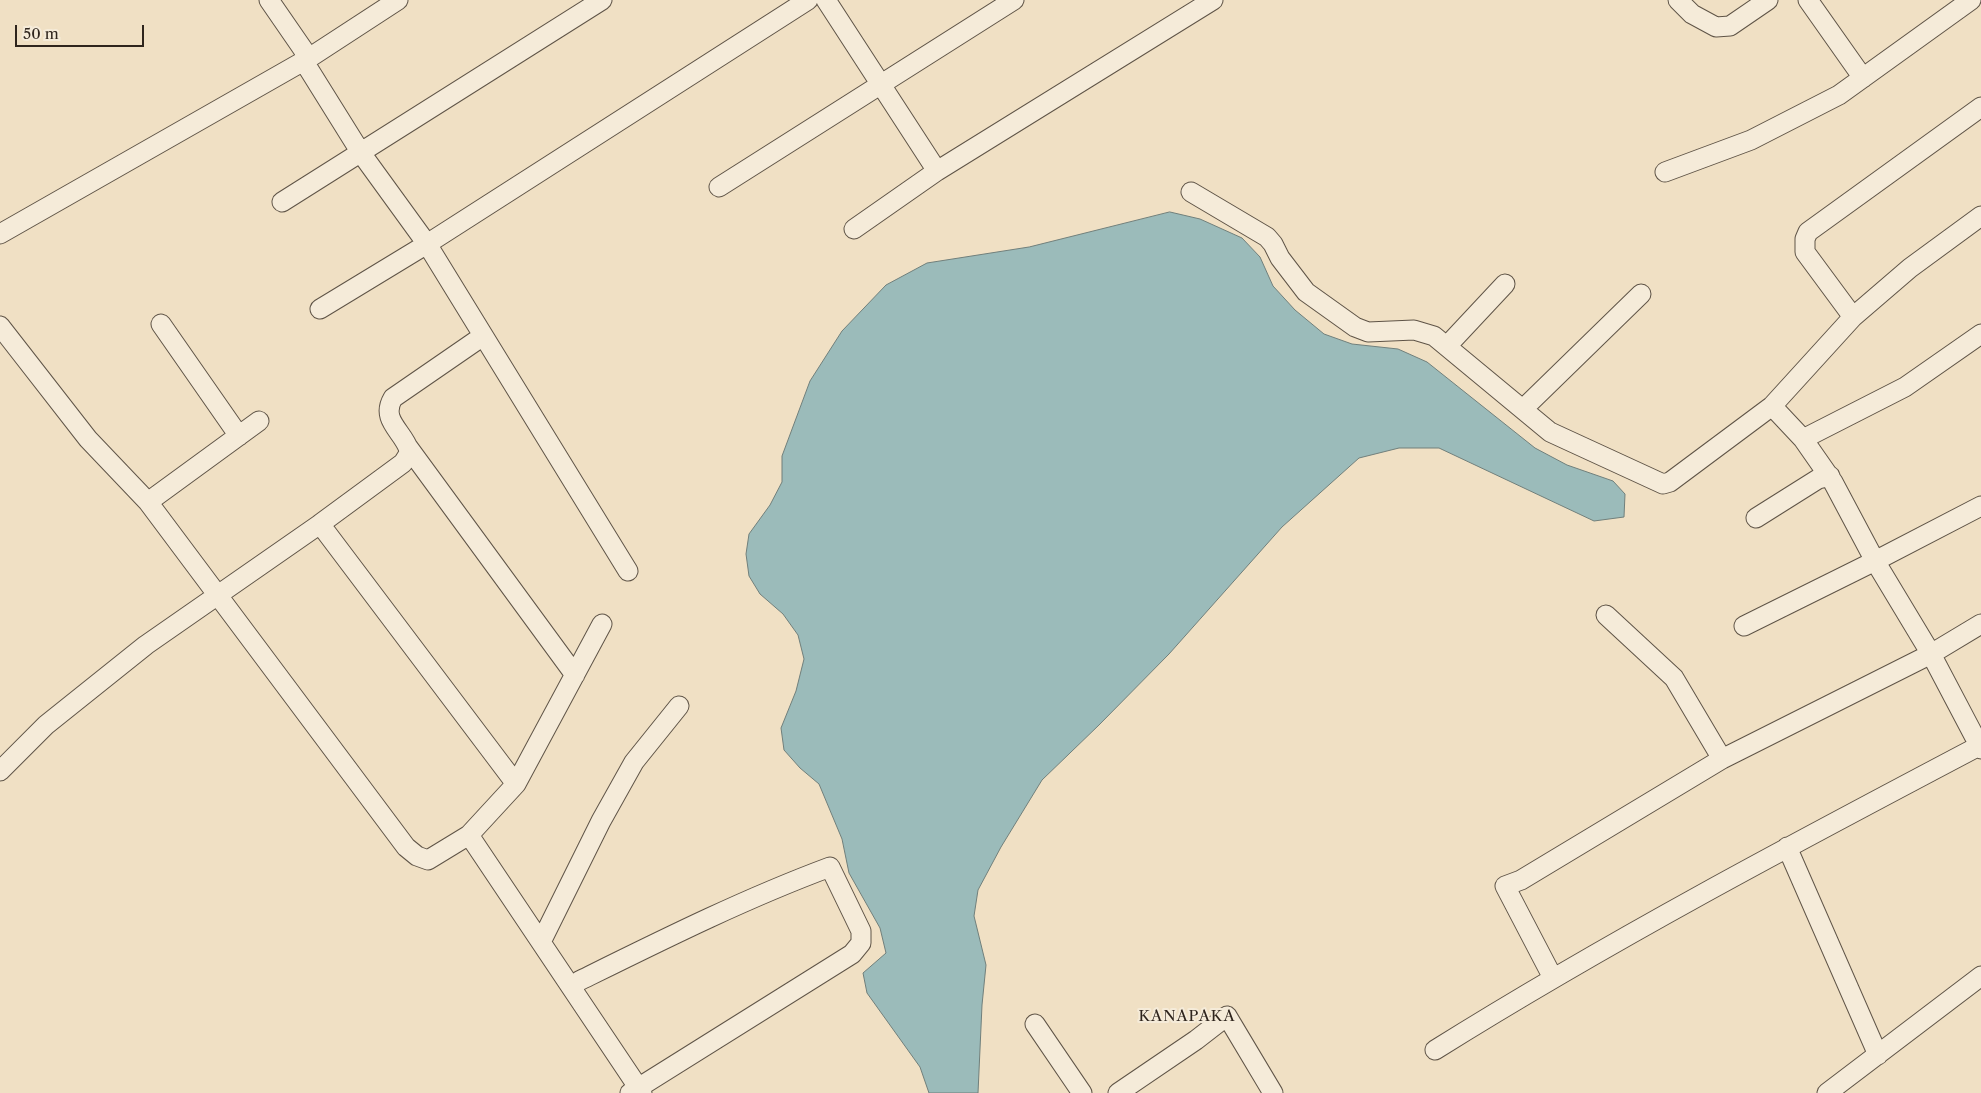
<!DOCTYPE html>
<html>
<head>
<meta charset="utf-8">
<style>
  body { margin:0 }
  #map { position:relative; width:1981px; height:1093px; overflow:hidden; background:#f0e0c4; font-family:"Libre Caslon Text",serif }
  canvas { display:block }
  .scale { position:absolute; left:15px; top:25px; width:129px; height:22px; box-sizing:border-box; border:2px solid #2f251d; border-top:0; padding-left:6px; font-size:15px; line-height:18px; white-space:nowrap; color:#2f251d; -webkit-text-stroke:4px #f5ebd9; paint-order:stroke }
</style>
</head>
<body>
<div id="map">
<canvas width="1981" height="1093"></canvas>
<div class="scale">50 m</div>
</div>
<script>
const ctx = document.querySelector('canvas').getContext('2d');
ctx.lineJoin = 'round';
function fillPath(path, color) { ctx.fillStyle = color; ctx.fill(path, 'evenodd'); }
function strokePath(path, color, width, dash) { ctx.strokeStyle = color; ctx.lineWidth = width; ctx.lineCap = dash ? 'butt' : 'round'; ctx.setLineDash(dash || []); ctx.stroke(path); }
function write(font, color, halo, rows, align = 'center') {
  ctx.font = font + ' "Libre Caslon Text",serif'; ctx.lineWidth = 4; ctx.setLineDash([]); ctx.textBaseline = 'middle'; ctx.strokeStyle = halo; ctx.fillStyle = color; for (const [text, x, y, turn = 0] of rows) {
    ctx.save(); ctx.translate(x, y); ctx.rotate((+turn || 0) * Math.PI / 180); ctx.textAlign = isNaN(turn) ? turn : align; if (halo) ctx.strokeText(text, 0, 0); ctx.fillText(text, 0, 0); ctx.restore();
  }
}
const water = new Path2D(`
  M1170 212 1200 219 1242 238 1260 257 1273 286 1295 310 1324 334 1352 344 1398 349 1427 362 1535 448 1567 465 1613 481 1625 494 1624 517 1594 521 1439 448H1399L1359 458 1282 527 1169 654 1099 725 1042 780 1001 847 978 890 974 916 986 965 982 1005 978 1093H929L920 1067 867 993 863 973 886 953 880 928 849 873 842 839 819 784 800 768 784 750 781 728 796 691 804 659 798 635 783 614 760 594 749 576 746 554 749 534 770 505 782 482V456L810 381 842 331 886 285 927 263 1029 247Z`);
fillPath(water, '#9bbbba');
strokePath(water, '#707f7b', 1);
const minor = new Path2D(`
  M269 0 309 58
  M826 0 937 171
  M1678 0 1692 14 1716 27 1730 26 1768 0
  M1808 0 1863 78
  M303 60 361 153 427 244 628 571
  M1665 172 1751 140 1839 95 1971 0
  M719 187 1014 0
  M1191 192 1267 237 1273 244 1280 258 1306 292 1355 327 1368 332 1414 330 1434 336 1550 432 1663 484 1670 482 1772 406 1853 317 1910 268 1981 216
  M282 202 602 0
  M854 229 937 171 1213 0
  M0 234 309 58 398 0
  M320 309 427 244 808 0
  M1853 317 1805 252V239L1808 232 1981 107
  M161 324 239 436
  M0 326 88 439 148 502 406 847 417 856 428 860 469 835 642 1093
  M1447 346 1505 284
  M1772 406 1803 439 1833 482 1875 561 1931 654 1981 749
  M1523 409 1641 294
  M1803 439 1905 387 1981 334
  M408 447 575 675
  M148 502 259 421
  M1756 518 1818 479 1830 476
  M320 524 516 784
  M1606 615 1674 678 1722 759
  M1744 626 1875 561 1981 506
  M0 771 46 725 146 645 320 524 403 463 408 455 409 450C403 431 380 420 393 398L483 336
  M469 835 516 784 602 624
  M1787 847 1878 1055
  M541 942 601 821 634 762 679 706
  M1553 978 1505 886 1521 880 1722 759 1931 654 1981 624
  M579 981C662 940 744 899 830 867L861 931V943L852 954 630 1093
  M1035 1024 1082 1093
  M1435 1050C1611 940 1795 843 1979 746
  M1118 1093 1196 1040 1227 1016 1273 1093
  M1827 1093 1981 976`);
strokePath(minor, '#5f5447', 21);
strokePath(minor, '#f5ebd9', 19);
ctx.letterSpacing = '1px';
write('15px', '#2f251d', '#f5ebd9', [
  ["KANAPAKA",1187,1017]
]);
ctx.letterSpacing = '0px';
</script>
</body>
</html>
